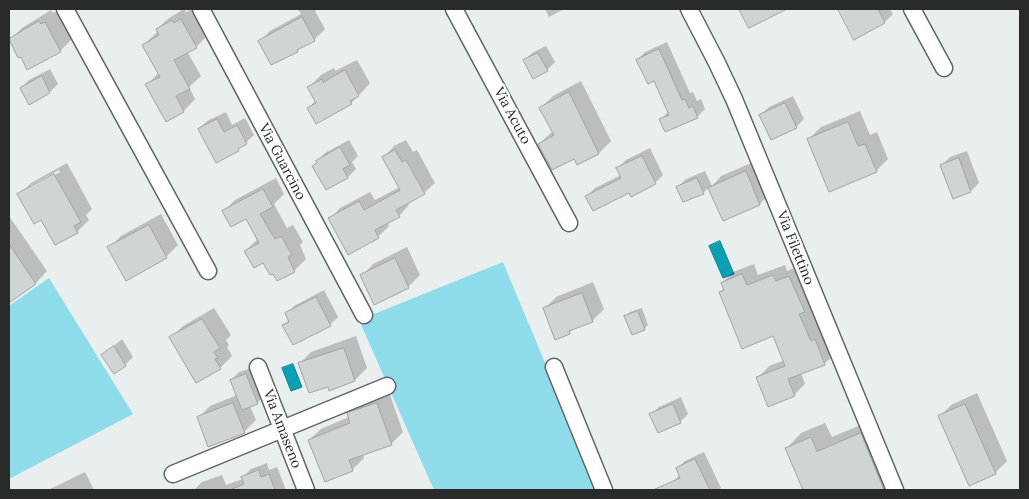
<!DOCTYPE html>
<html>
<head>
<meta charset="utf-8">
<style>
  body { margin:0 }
  #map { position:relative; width:1029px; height:499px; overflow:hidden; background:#e9eeef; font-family:Lora,serif }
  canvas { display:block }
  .frame { position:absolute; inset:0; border:10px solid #292b2b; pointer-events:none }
</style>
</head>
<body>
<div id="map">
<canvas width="1029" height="499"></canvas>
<div class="frame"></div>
</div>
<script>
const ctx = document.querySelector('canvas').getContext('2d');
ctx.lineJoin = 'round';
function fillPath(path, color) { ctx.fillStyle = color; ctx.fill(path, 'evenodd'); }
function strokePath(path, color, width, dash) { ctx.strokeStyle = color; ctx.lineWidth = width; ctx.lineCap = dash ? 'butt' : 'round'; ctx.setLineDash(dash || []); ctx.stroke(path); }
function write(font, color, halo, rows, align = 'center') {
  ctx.font = font + ' Lora,serif'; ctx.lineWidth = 4.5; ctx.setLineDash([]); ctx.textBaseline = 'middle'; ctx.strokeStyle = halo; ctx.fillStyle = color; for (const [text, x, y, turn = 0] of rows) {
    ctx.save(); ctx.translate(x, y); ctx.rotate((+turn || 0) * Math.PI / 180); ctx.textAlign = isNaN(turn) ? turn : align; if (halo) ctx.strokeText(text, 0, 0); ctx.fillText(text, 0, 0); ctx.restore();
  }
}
fillPath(new Path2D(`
  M503 262 598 490H434L359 320Z
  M49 278 133 414 9 479V306Z`), '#8edcea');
const water = new Path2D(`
  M720 241 734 274 723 278 709 246Z
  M293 364 302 387 291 391 282 368Z`);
fillPath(water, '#0ba0b3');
strokePath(water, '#147d8a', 1);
fillPath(new Path2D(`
  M184 9 186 12 193 9 208 35 196 47 187 51 201 76 189 87 195 99 184 111 166 120 147 85 159 72 144 45 158 31 157 29 169 18Z
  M298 9H317L315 11 325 29 314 40 303 46 297 51 260 41 270 31 301 14Z
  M545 9H564L549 17Z
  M844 9H890L893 14 885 22 855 38 841 12Z
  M51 10 53 13 57 11 72 39 60 51 21 55 10 40 22 28Z
  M667 42 690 93 693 92 697 101 701 99 705 109 697 117 666 131 661 119 669 111 655 79 637 60 645 52Z
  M546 46 555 62 547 70 524 61 532 53Z
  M357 60 370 83 363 91 351 103 309 108 316 100 309 87 321 75 334 68 335 71Z
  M50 69 58 84 50 92 29 103 21 88 29 80Z
  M581 81 611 141 599 153 578 164 574 157 539 144 553 131 541 108 553 96Z
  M793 96 804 119 796 127 761 115 769 107Z
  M860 111 870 135 877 132 888 159 876 171 809 139 821 127Z
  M226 112 232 125 245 118 254 135 238 150 199 129 207 121Z
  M349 140 358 156 352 162 356 169 348 177 318 162 317 161 325 153Z
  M406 140 413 152 417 150 435 183 424 193 408 202 409 205 399 216 387 222 389 226 378 237 330 219 340 208 370 192 375 200 400 187 384 157 394 146Z
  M650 148 663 175 655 183 629 191 587 196 595 188 621 175 618 168 626 160Z
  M967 151 979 183 971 191 953 197 942 165 950 157Z
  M758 160 771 192 760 204 723 219 709 187 703 193 678 187 686 179 705 171 712 186 721 176Z
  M67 163 92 209 86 215 89 220 77 232 42 219 19 195 31 183ZM59 170 60 172 31 188V185Z
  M276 178 284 194 274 204 287 228 293 225 303 242 300 245 306 259 294 271 264 261 245 251 258 239 246 217 223 212 235 200Z
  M161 214 178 245 166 257 109 248 121 236Z
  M9 216 47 271 36 283 9 301Z
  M407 247 420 275 408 287 362 276 373 264Z
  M754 264 758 275 785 265 787 271 801 265 836 353 824 364 801 373 805 384 794 395 758 378 769 366 785 360 774 334 720 292 724 288 722 283 733 272Z
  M593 282 604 309 592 321 574 328 569 333 544 309 556 297Z
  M324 290 338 317 330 325H284L290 319 286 314 294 306Z
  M214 308 231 335 226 340 229 345 227 347 232 356 220 368 197 381 171 338 183 326Z
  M642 308 648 325 645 328 632 333 626 316 630 312Z
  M356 336 367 368 355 380 328 385 300 363 311 352Z
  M122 339 133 357 125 365 114 372 103 355Z
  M254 367 265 395 257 403 250 406 256 420 244 432 198 418 210 406 237 395 231 380 239 372Z
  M389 392 403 432 391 444 363 454 364 458 352 470 309 440 321 429 349 417 348 414 360 402Z
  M977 393 1007 461 995 473 940 416 951 405Z
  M681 397 688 414 680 422 651 415 659 407Z
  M875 419 904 490H805L787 448 801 433 825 423 832 437Z
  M704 452 721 488 718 490H676L672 482 680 475 677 469 685 461Z
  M267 463 269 470 277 467 286 490H194L202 482 222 475 226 485 243 479V477L251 469Z
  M85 472 94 490H48Z`), '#0003');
const building = new Path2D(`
  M739 9H787L749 28Z
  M838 9H878L885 23 854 40Z
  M302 17 315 41 297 50 298 52 271 65 258 41Z
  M181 19 197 48 174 60 190 89 176 96 184 112 166 122 145 84 160 77 142 45 159 35 156 29 172 20 174 23Z
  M39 21 41 24 45 22 61 52 27 70 21 57 18 58 9 39Z
  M659 49 682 100 685 99 689 108 693 106 698 118 665 132 659 119 669 115 654 81 648 84 636 60Z
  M538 53 548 71 533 79 523 60Z
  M345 70 359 96 350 101 352 104 316 124 307 108 316 103 307 87 322 79 323 82Z
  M42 76 50 93 29 105 20 88Z
  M569 92 599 154 577 165 574 159 552 170 538 144 554 135 539 108Z
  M785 103 797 128 771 140 759 115Z
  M217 119 224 132 237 125 247 144 238 149 239 151 216 163 198 129Z
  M848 122 858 146 865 144 877 172 829 192 807 139Z
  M340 147 350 165 343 169 348 178 326 190 312 166 317 163 316 161Z
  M395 150 402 162 406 160 425 194 396 210 400 217 375 230 379 238 348 255 328 218 359 201 364 210 400 190 382 157Z
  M642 156 656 184 631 197 629 193 593 211 585 196 621 178 616 168Z
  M959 158 971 192 953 199 940 165Z
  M746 171 760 205 723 221 708 188Z
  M54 174 81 222 74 226 78 233 55 245 41 220 34 224 17 194Z
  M697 178 704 194 683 202 676 187Z
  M263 189 273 207 260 214 275 239 281 236 292 255 288 257 295 272 277 281 273 274 270 275 263 263 254 268 244 251 259 243 246 219 231 227 222 211Z
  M149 225 167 258 126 281 107 247Z
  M9 244 36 284 9 303Z
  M395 258 409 288 374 305 360 275Z
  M742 274 747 285 773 275 776 281 789 276 805 312 799 314 811 341 815 339 825 365 788 379 795 396 768 407 756 377 785 366 773 336 742 349 719 292 724 290 721 283Z
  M582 293 593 322 569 331 570 334 555 340 543 308Z
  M316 297 331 326 293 345 282 325 289 322 285 313Z
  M638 311 645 330 632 335 624 316Z
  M202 319 220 348 214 352 218 358 215 359 221 369 196 383 169 337Z
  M114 346 126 366 114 374 101 355Z
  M344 348 355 381 329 391 328 387 309 393 298 363Z
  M246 374 258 404 242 410 230 380Z
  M233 403 245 433 208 447 197 417Z
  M377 403 392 445 349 460 353 471 325 482 308 440 350 423 347 413Z
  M673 404 681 423 658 433 649 414Z
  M965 404 996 474 969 486 938 416Z
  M861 433 884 490H803L785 448 811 437 817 451Z
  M695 459 710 490H653L680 478 676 468Z
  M259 470 261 477 269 474 275 490H230L244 484 241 477Z`);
fillPath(building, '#cfd4d5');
strokePath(building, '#9fa4a5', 1);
const minor = new Path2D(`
  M65 9 208 271
  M201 9 364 315
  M454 9 569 223
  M689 9 717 63 734 99 895 490
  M912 9 944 68
  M258 367 306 490
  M554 367 604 490
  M173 474 387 386`);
strokePath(minor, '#606465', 19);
strokePath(minor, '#fff', 16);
write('14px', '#292b2b', '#fff', [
  ["Via Acuto",512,116,62],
  ["Via Guarcino",282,162,62],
  ["Via Filettino",795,248,68],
  ["Via Amaseno",282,429,69]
]);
</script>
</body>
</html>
